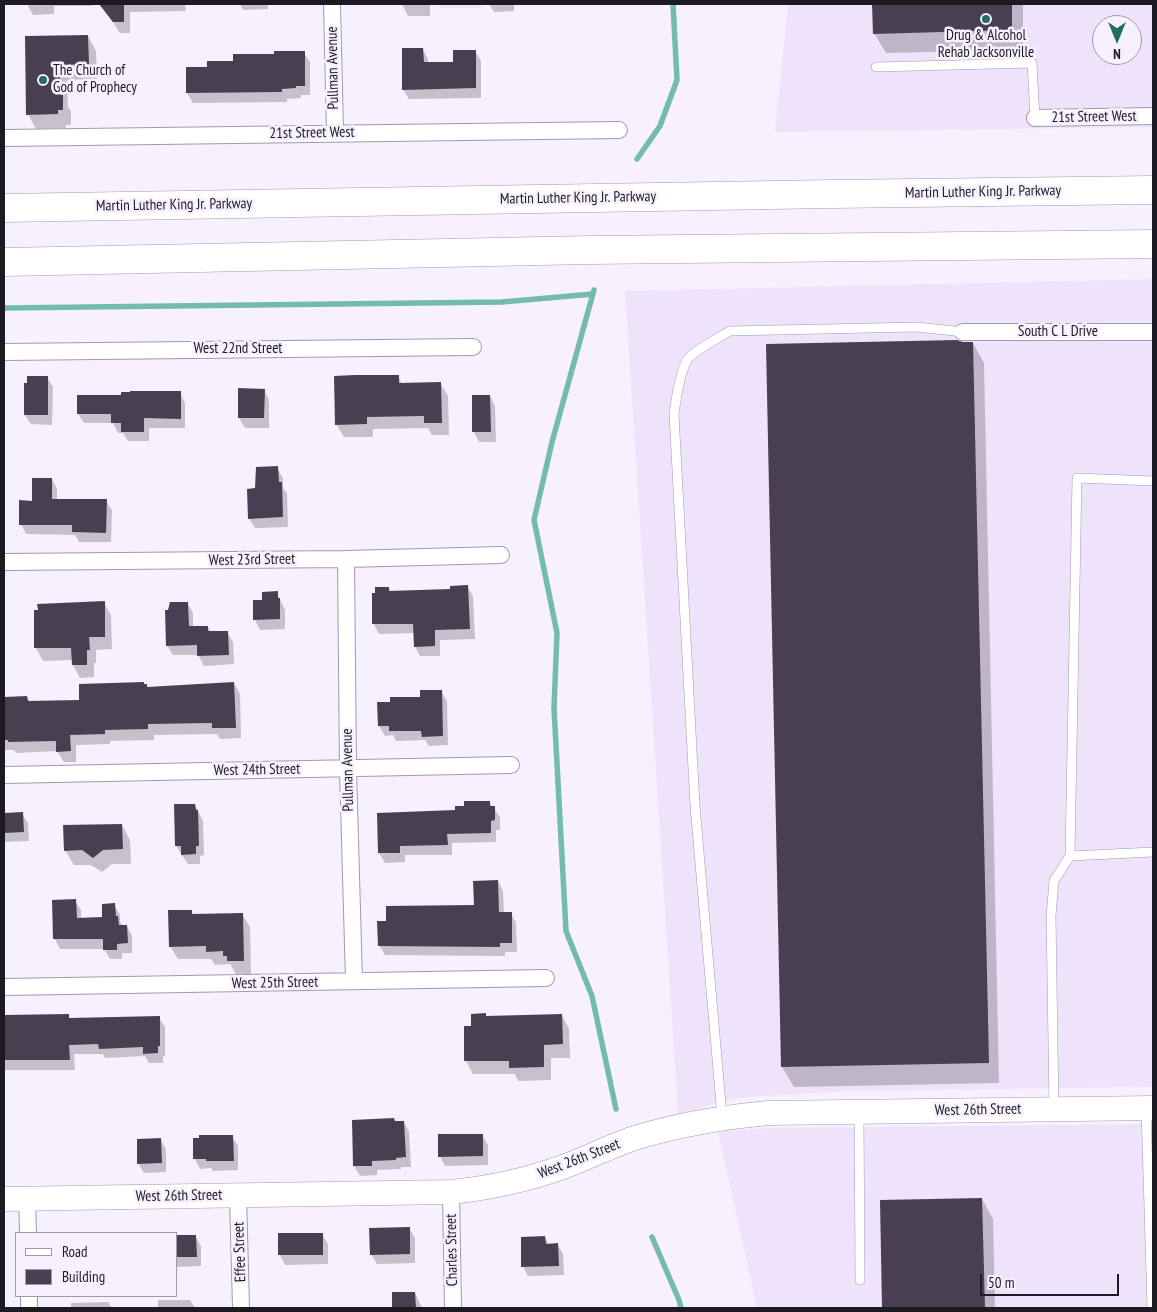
<!DOCTYPE html>
<html>
<head>
<meta charset="utf-8">
<style>
  body { margin:0 }
  #map { position:relative; width:1157px; height:1312px; overflow:hidden; background:#f7f0ff; font-family:"PT Sans Narrow",sans-serif }
  canvas { display:block }
  .frame { position:absolute; inset:0; border:5px solid #1e1a23; pointer-events:none }
  .legend { position:absolute; left:15px; top:1232px; width:162px; height:65px; box-sizing:border-box; background:#f7f0ff; border:1px solid #a09aa7; margin:0; padding:6px 9px; list-style:none; font-size:15px; color:#1e1a23 }
  .legend li { display:flex; align-items:center; gap:10px; height:25px }
  .legend b { width:25px; border:1px solid #a09aa7 }
  .north { position:absolute; left:1092px; top:15px; width:50px; height:50px; box-sizing:border-box; background:#f7f0ff; border:1px solid #a09aa7; border-radius:50%; rotate:180deg; font-size:14px; font-weight:700; line-height:20px; text-align:center; color:#1e1a23 }
  .north::after { content:''; display:block; margin:auto; width:18px; height:22px; background:#256b60; clip-path:polygon(50% 0,100% 100%,50% 72%,0 100%) }
  .scale { position:absolute; left:980px; top:1274px; width:139px; height:22px; box-sizing:border-box; border:2px solid #1e1a23; border-top:0; padding-left:6px; font-size:15px; line-height:18px; white-space:nowrap; color:#1e1a23; -webkit-text-stroke:4px #f7f0ff; paint-order:stroke }
</style>
</head>
<body>
<div id="map">
<canvas width="1157" height="1312"></canvas>
<div class="frame"></div>
<ul class="legend">
<li><b style="height:6px;background:#fff"></b>Road</li>
<li><b style="height:14px;background:#493f52"></b>Building</li>
</ul>
<div class="north">N</div>
<div class="scale">50 m</div>
</div>
<script>
const ctx = document.querySelector('canvas').getContext('2d');
ctx.lineJoin = 'round';
function fillPath(path, color) { ctx.fillStyle = color; ctx.fill(path, 'evenodd'); }
function strokePath(path, color, width, dash) { ctx.strokeStyle = color; ctx.lineWidth = width; ctx.lineCap = dash ? 'butt' : 'round'; ctx.setLineDash(dash || []); ctx.stroke(path); }
function write(font, color, halo, rows, align = 'center') {
  ctx.font = font + ' "PT Sans Narrow",sans-serif'; ctx.lineWidth = 5; ctx.setLineDash([]); ctx.textBaseline = 'middle'; ctx.strokeStyle = halo; ctx.fillStyle = color; for (const [text, x, y, turn = 0] of rows) {
    ctx.save(); ctx.translate(x, y); ctx.rotate((+turn || 0) * Math.PI / 180); ctx.textAlign = isNaN(turn) ? turn : align; if (halo) ctx.strokeText(text, 0, 0); ctx.fillText(text, 0, 0); ctx.restore();
  }
}
fillPath(new Path2D(`
  M440 4H481V8H440Z
  M788 4H1153V127L775 132ZM1102 25H1132V55H1102Z
  M1153 279V1087L848 1091 737 1098 678 1114 625 291Z
  M1153 1124V1308H757L718 1132 766 1128Z`), '#efe3fb');
fillPath(new Path2D(`
  M27 4H93V6H54V14L33 15Z
  M98 4H185L186 11 130 12V33H120L102 6Z
  M240 4H268V9L243 10Z
  M361 4H430V16H408L402 4Z
  M489 4H514V11L494 12Z
  M874 4H1023V50L886 53 874 33Z
  M88 36 96 51 97 79 67 80 68 107 71 111V125H66V128L36 129 28 114 26 38Z
  M423 49 428 59V63H454L475 51 481 61V98L409 99 403 89Z
  M304 53 310 62V95H301V98L287 99V102L193 103 187 93 209 68Z
  M963 343H973L984 363 999 1083 794 1087 782 1067Z
  M398 376 402 384 440 383 448 396 449 435H432L428 428 373 429V437H344L336 424Z
  M47 377 53 387 52 425 31 424 25 415Z
  M264 390 269 400V428H245L239 418Z
  M180 393 185 403V428H149V441H128L123 433H118L113 423H84L78 414 122 396Z
  M490 396 495 406 496 442H479L474 432 473 397Z
  M277 468 283 478V488L287 493 288 527 255 528 249 518 256 490Z
  M52 479 57 489V500L106 501 112 510 111 542H79L75 535 26 534 21 524 33 502Z
  M467 586 473 596 475 639 440 640V656H420L415 646 414 633 379 634 374 624 373 594 389 588 391 592 452 591Z
  M277 593 285 610V629L260 630 255 620 264 601Z
  M104 603 111 615 112 649 96 650V663H94V677L80 678 73 665V660L43 661 36 648 35 611Z
  M187 603 193 613V627H208L211 632H227L233 642 234 664 204 666 198 655H173L167 646Z
  M234 683 240 694 241 738 220 739 217 734 154 735V740L110 741V744L76 745V762H64L57 751 16 753 14 750H4V698L27 697 30 702 80 701 145 686 148 688Z
  M441 691 447 701 448 745 429 746 425 740 396 741 393 735 385 736 379 726 422 698Z
  M489 802 500 817V830H496V842L452 843V855H405V862L385 863 379 853 456 811Z
  M195 805 203 821 204 855 200 856V864H188L176 846Z
  M22 814 28 823 29 841 4 842V815Z
  M122 825 130 840 131 864H112L102 872 91 865H74L65 850Z
  M498 881 503 891 504 913H511L516 923 517 952H505V956L385 955 379 945 475 906Z
  M54 901H75L81 910V919L103 918 114 905 120 915V922L123 926H127L132 936V953H122V959H110L104 949H60L55 939Z
  M191 911 194 915 242 914 250 927 251 974H236L230 964 215 965 211 959H178L170 946Z
  M562 1015 569 1029 570 1058H551V1080L518 1081 515 1074H473L466 1061 472 1027 486 1017Z
  M4 1016H68L70 1020 159 1018 165 1027V1056H163V1063H149L145 1056 105 1058 103 1054H74L75 1070H4Z
  M404 1122 409 1132 411 1167H401V1169L377 1170V1175L360 1176 354 1166Z
  M482 1135 488 1145V1165L445 1166 440 1156Z
  M232 1137 238 1146V1170L213 1171 211 1168 200 1169 195 1159Z
  M160 1139 166 1149V1172L144 1173 138 1163Z
  M982 1199 993 1219 995 1308H883L881 1201Z
  M409 1228 415 1238V1263L377 1264 371 1254Z
  M279 1234H322L328 1244V1264L285 1265 280 1255Z
  M176 1236H195L201 1246V1266L176 1267Z
  M545 1237 549 1245H558L563 1254 564 1275 528 1276 523 1266Z
  M415 1293 422 1308H392L393 1294Z
  M158 1300H190L195 1308H158Z
  M108 1302 112 1308H71V1303Z`), '#0003');
strokePath(new Path2D(`
  M637 159 660 126 677 80 673 4
  M594 290 552 442 534 520 557 633 554 708 566 931 592 996 616 1109
  M4 308 502 302 593 294
  M652 1237 679 1300 681 1308`), '#72bbad', 5.5);
fillPath(new Path2D(`
  M99 4H124V22H113Z
  M872 4H1012V30L873 34Z
  M88 35 89 64 60 65V95H63V110H58V114L26 115 25 36Z
  M402 48H423L424 62H453V50H476V88L402 90Z
  M274 51H305V86H296V88L282 89V92L186 93V67H207V61H233V54H274Z
  M957 340 963 342H973L989 1063 781 1067 766 344Z
  M354 375H399V383L441 382 442 423H424V416L367 417V424L335 425 334 376Z
  M27 376H48V415H24V383H27Z
  M238 388 265 389 264 418H238Z
  M130 391H181V419L144 418V432H121V423H111V414H77V395H121V392H130Z
  M472 395H490L491 432H472Z
  M278 466 279 482H282L283 517 248 519 247 489 255 488 256 467Z
  M32 478H52V499H107L106 533 72 532V525H19V500L32 501Z
  M468 585 470 629 435 630V646L414 647 413 624H372V593H375V587H389V591L450 589V586Z
  M278 591V598H280V619L253 620V600H262V592Z
  M105 601V637H89L90 650H87V665H72L71 648H34V610H38L37 604Z
  M170 602H188L189 626H208V631H228L229 655 197 656V645L166 646 165 610H168Z
  M144 682V684H147V687L234 682 236 728H212V723L148 724V729L105 730V734L70 735 71 751 56 752V741L8 742V740H4V697L27 696 28 701 79 700V684Z
  M420 690H442L443 736 422 737 421 731H389V726H378L377 702H390V697H420Z
  M464 801H490V806H495V820L491 821V833L447 834 448 845 400 846V853H378L377 813 455 810V806H464Z
  M174 804H195L196 810H198L199 846H196V854L181 855V846H175Z
  M23 812 24 832 4 833V813Z
  M122 824 123 849 103 850 93 858 82 850 64 851 63 825Z
  M498 880 499 912H512V943H500V947L378 946 377 921H386V906L474 905 473 881Z
  M76 899 77 918 102 917V904L115 903 116 916H118L119 925H127L128 943 117 944V950H103V939H53L52 900Z
  M168 910H192V914L243 913 244 961H227V956H223V951L206 952V946L169 947Z
  M486 1013V1016L562 1014 563 1044 544 1045V1067L509 1068V1061H464V1026H471V1014Z
  M69 1014V1018L160 1016V1046H158V1053L143 1054V1047L99 1049 98 1044 69 1045 70 1060H4V1015Z
  M394 1118 395 1121H404L406 1157 396 1158V1160L372 1161V1166H353L352 1120Z
  M438 1134H483V1156L438 1157Z
  M199 1135H233L234 1161H206V1159H193V1138H199Z
  M161 1138 162 1163 137 1164V1139Z
  M982 1198 985 1308H882L880 1200Z
  M410 1227V1254L370 1255 369 1228Z
  M278 1233H323V1255H278Z
  M176 1235H196L197 1257H176Z
  M545 1236 546 1244 558 1243 559 1266 521 1267V1237Z
  M392 1292H415L416 1308H392Z`), '#493f52');
const service = new Path2D(`
  M876 67 1032 63 1035 118
  M1070 856 1077 478 1153 481
  M1054 1108 1051 916 1054 881 1070 856 1153 852
  M1146 1108 1152 1308
  M859 1112 860 1280
  M722 1116 695 806 674 414C676 399 680 373 687 360 693 351 720 337 730 331L917 327 963 332`);
const minor = new Path2D(`
  M332 4 335 132
  M1035 118 1153 116
  M4 138C209 134 414 131 619 130
  M963 332H1153
  M4 352 473 347
  M346 559 348 769 354 981
  M4 562 346 559 501 555
  M4 775 511 765
  M4 987 546 978
  M451 1192 453 1308
  M238 1195 241 1308
  M27 1198 28 1233
  M29 1296V1308`);
const secondary = new Path2D(`
  M4 1199 451 1192C490 1188 527 1180 563 1167 588 1158 612 1145 638 1137 682 1124 723 1117 769 1113L1153 1108`);
const trunk = new Path2D(`
  M4 208 832 194 1153 190
  M4 262 590 250 1153 244`);
strokePath(service, '#a398ae', 10);
strokePath(minor, '#a398ae', 18);
strokePath(secondary, '#a398ae', 25);
strokePath(trunk, '#a398ae', 29);
strokePath(service, '#fff', 9);
strokePath(minor, '#fff', 16);
strokePath(secondary, '#fff', 24);
strokePath(trunk, '#fff', 28);
for (const [x, y, r, color] of [
  [986,19,5,"#256b60"],
  [43,80,5,"#256b60"]
]) { const dot = new Path2D(); dot.arc(x, y, r, 0, 2 * Math.PI); ctx.fillStyle = color; ctx.fill(dot); strokePath(dot, '#f7f0ff', 2); }
write('15px', '#1e1a23', '#f7f0ff', [
  ["Drug & Alcohol",986,36],
  ["Rehab Jacksonville",986,53],
  ["The Church of",53,71,"left"],
  ["God of Prophecy",53,88,"left"]
]);
write('15px', '#1e1a23', '#f7f0ff', [
  ["Pullman Avenue",333,68,-91],
  ["21st Street West",1094,117,-1],
  ["21st Street West",312,133,-1],
  ["Martin Luther King Jr. Parkway",983,192,-1],
  ["Martin Luther King Jr. Parkway",578,198,-1],
  ["Martin Luther King Jr. Parkway",174,205,-1],
  ["South C L Drive",1058,332],
  ["West 22nd Street",238,349],
  ["West 23rd Street",252,560,-1],
  ["West 24th Street",257,770,-1],
  ["Pullman Avenue",348,770,-91],
  ["West 25th Street",275,983,-1],
  ["West 26th Street",978,1110,-1],
  ["West 26th Street",579,1159,-21],
  ["West 26th Street",179,1196,-1],
  ["Charles Street",452,1250,-91],
  ["Effee Street",240,1252,-92]
]);
</script>
</body>
</html>
